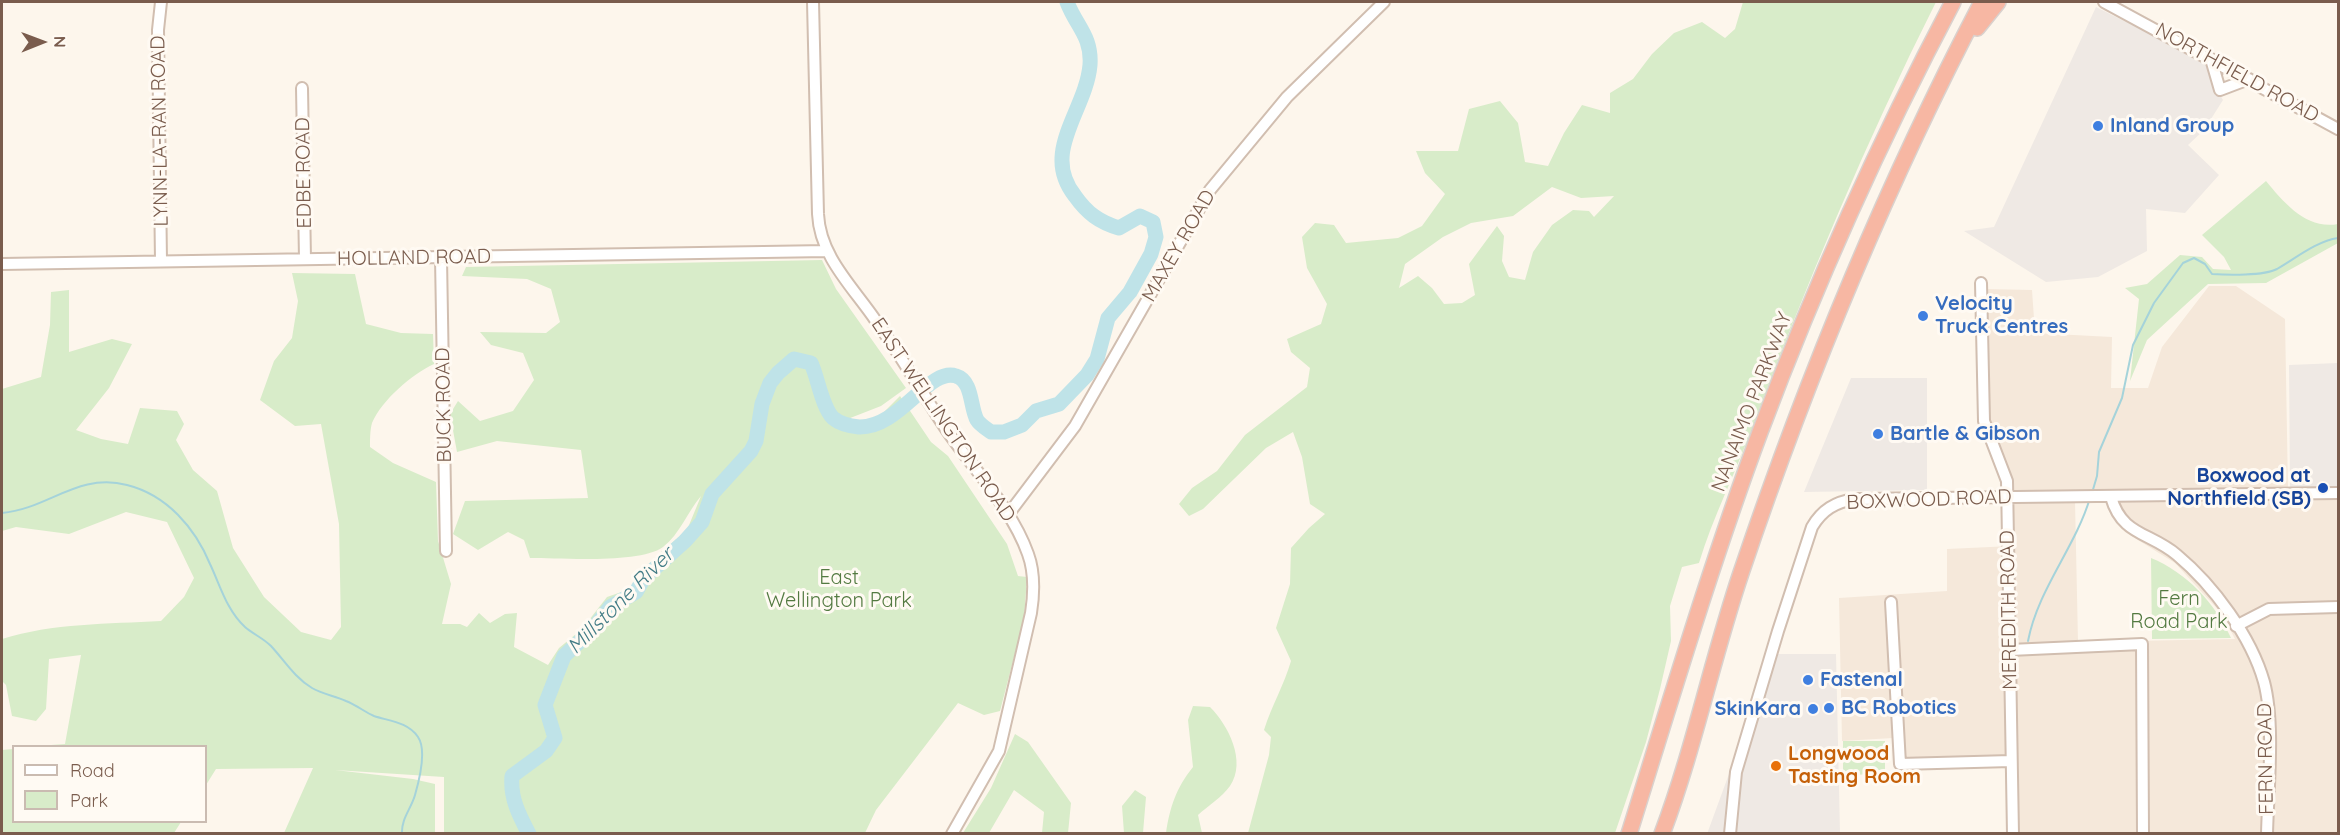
<!DOCTYPE html>
<html>
<head>
<meta charset="utf-8">
<style>
  body { margin:0 }
  #map { position:relative; width:2340px; height:835px; overflow:hidden; background:#fdf6ec; font-family:Quicksand,sans-serif }
  canvas { display:block }
  .frame { position:absolute; inset:0; border:3px solid #7a5c4d; pointer-events:none }
  .legend { position:absolute; left:12px; top:745px; width:195px; height:78px; box-sizing:border-box; background:#fffaf3; border:2px solid #cabbb1; margin:0; padding:8px 10px; list-style:none; font-size:18px; color:#7a5c4d }
  .legend li { display:flex; align-items:center; gap:12px; height:30px }
  .legend b { width:30px; border:2px solid #cabbb1 }
  .north { position:absolute; left:12px; top:12px; width:60px; height:60px; -webkit-text-stroke:4px #fffaf3; paint-order:stroke; rotate:89deg; font-size:16px; font-weight:700; line-height:24px; text-align:center; color:#7a5c4d }
  .north::after { content:''; display:block; margin:auto; width:21px; height:27px; background:#7a5c4d; clip-path:polygon(50% 0,100% 100%,50% 72%,0 100%) }
</style>
</head>
<body>
<div id="map">
<canvas width="2340" height="835"></canvas>
<div class="frame"></div>
<ul class="legend">
<li><b style="height:8px;background:#fff"></b>Road</li>
<li><b style="height:16px;background:#d8ecc9"></b>Park</li>
</ul>
<div class="north">N</div>
</div>
<script>
const ctx = document.querySelector('canvas').getContext('2d');
ctx.lineJoin = 'round';
function fillPath(path, color) { ctx.fillStyle = color; ctx.fill(path, 'evenodd'); }
function strokePath(path, color, width, dash) { ctx.strokeStyle = color; ctx.lineWidth = width; ctx.lineCap = dash ? 'butt' : 'round'; ctx.setLineDash(dash || []); ctx.stroke(path); }
function write(font, color, halo, rows, align = 'center') {
  ctx.font = font + ' Quicksand,sans-serif'; ctx.lineWidth = 6; ctx.setLineDash([]); ctx.textBaseline = 'middle'; ctx.strokeStyle = halo; ctx.fillStyle = color; for (const [text, x, y, turn = 0] of rows) {
    ctx.save(); ctx.translate(x, y); ctx.rotate((+turn || 0) * Math.PI / 180); ctx.textAlign = isNaN(turn) ? turn : align; if (halo) ctx.strokeText(text, 0, 0); ctx.fillText(text, 0, 0); ctx.restore();
  }
}
fillPath(new Path2D(`
  M2209 286H2236L2285 319 2288 490 2011 494 1988 419 1986 289 2032 290 2035 333 2112 337 2111 388H2148L2162 347Z
  M2338 498V833H2018L2017 760 1895 766 1893 738 1842 741 1839 598 1947 591V549L2012 546V502L2075 501 2078 642 2235 639 2222 614 2175 563 2125 532 2106 501Z`), '#f5e8da');
fillPath(new Path2D(`
  M2096 7 2207 62 2211 80 2223 100 2204 130 2188 145 2219 175 2185 213 2146 209 2147 251 2098 277 2046 282 1964 231 1994 227Z
  M2338 363V487H2290L2289 365Z
  M1851 378H1927V490L1804 492Z
  M1769 654H1836L1840 833 1707 834 1752 711Z`), '#efe9e4');
fillPath(new Path2D(`
  M1743 2H1936C1866 141 1806 285 1751 431 1734 476 1713 517 1699 563L1682 567 1670 606 1671 641 1660 689 1646 742 1615 833H1248L1269 755 1271 737 1264 730C1272 705 1284 685 1291 661L1276 628 1290 584 1291 548 1309 528 1325 514 1310 504 1302 457 1293 432 1266 448 1203 509 1189 516 1179 504 1192 488 1217 471 1245 435 1307 387 1310 368 1291 352 1287 339 1321 324 1327 304 1307 268 1302 237 1315 223 1334 225 1346 243 1398 238 1422 226 1445 194 1425 173 1416 151H1458L1469 109 1500 101 1518 123 1525 162 1548 166 1564 133 1582 105 1610 113V93L1633 79 1652 54 1674 33 1702 22 1725 38 1735 29ZM1552 187 1581 198 1614 196 1594 217 1589 211 1573 210 1552 225 1533 252 1525 280 1509 277 1502 261 1504 236 1497 226 1469 264 1475 295 1462 303 1444 304 1432 288 1418 276 1399 288 1405 264 1443 237 1471 223 1513 216Z
  M2266 181C2284 203 2307 230 2338 224V243L2266 283 2208 284 2147 340 2130 381 2139 299 2125 288 2147 284 2180 255 2202 257 2213 269 2231 270 2224 257 2202 235Z
  M822 260 836 289 906 388 881 406 840 422 875 421 900 396 931 442 948 456 1007 544 1018 576 1027 577 1024 619 1000 711 984 715 958 703 876 810 865 833H444V777L335 770 413 779 435 784V833H284L313 768 216 769 206 785V746H37L65 744 81 655 49 659 46 709 36 721 12 716 6 685 2 681V639C53 623 108 624 161 621L184 597 194 578 167 522 126 512 69 534 16 527 2 531V389L41 377 50 325 51 292 69 290V352L112 339 132 344 109 388 76 430 101 439 128 444 140 408 177 411 184 424 176 440 193 470 217 491 233 548 264 597 301 632 331 640 341 627 339 524 321 424 295 426 260 400 274 361 292 338 298 301 292 273 355 274 366 324 401 333 433 334 434 364C412 374 382 400 372 423 370 430 370 440 370 447L393 463 436 482 438 541 451 584 442 624H460L467 627 479 613 490 623 505 614 517 613 514 647 548 665 559 648 582 629 607 597 633 588 642 582 660 553 687 530 701 496C688 511 680 534 663 547 640 564 560 558 530 558L524 540 508 532 478 550 453 534 465 501 588 498 581 450 497 441 457 452 450 414 458 401 480 421 513 411 534 380 523 353 491 345 480 332 546 333 560 322 551 289 527 279 462 276 466 267Z
  M2151 558C2186 572 2216 604 2231 638L2152 639Z
  M1193 706 1210 707C1228 725 1247 761 1230 786 1222 797 1208 806 1198 815L1202 833H1166C1170 807 1176 788 1193 767L1188 720Z
  M1015 734 1028 742 1071 803 1068 833H1042L1044 812 1014 790 989 833H963L991 788Z
  M1843 741H1885V774L1843 775Z
  M13 749 14 822H181L174 833H2V750Z
  M1135 790 1146 797 1143 833H1124L1122 806Z`), '#d8ecc9');
strokePath(new Path2D(`
  M2092 493 2097 476 2099 452 2122 398 2133 345 2154 303 2183 263 2194 258 2205 264 2212 274C2227 275 2264 276 2277 269 2296 258 2317 241 2338 238
  M2 513C48 509 78 472 127 485 167 495 195 528 210 564 220 585 227 611 245 627 253 634 263 638 271 646 284 660 295 678 312 688 322 694 335 696 346 701 356 705 365 712 374 716 389 721 408 722 418 737 427 750 419 781 415 795 411 809 401 819 402 834
  M2028 641C2038 589 2075 548 2090 498`), '#a5d3da', 2);
strokePath(new Path2D(`
  M529 834C519 815 510 798 512 776L546 751 555 738 545 705 564 656 592 630 610 607 636 592 644 578 685 541 702 522 712 494 751 451 756 441 762 404 770 383 778 373 794 359 811 363C818 378 822 407 833 418 840 424 850 426 859 427 900 428 929 367 956 376 973 381 970 408 977 420 980 425 987 429 991 432H1004L1022 425 1036 411 1059 404 1087 375 1097 359 1108 318 1130 292 1151 254 1156 237 1153 222 1140 216 1119 228C1099 222 1087 213 1075 196 1040 152 1086 111 1090 65 1092 36 1076 26 1067 2`), '#bfe3e8', 15);
const minor = new Path2D(`
  M161 2 158 30 161 261
  M813 2 818 214C820 257 853 287 876 321 902 357 923 395 948 432 975 471 1012 509 1028 554 1035 573 1034 594 1031 613L999 751 952 834
  M2104 2 2338 129
  M2211 59 2220 90 2249 79
  M302 88 305 259
  M441 258 446 551
  M2 264 827 251
  M1981 283 1984 421 2007 481 2013 834
  M2111 497C2122 536 2150 532 2177 555 2213 585 2251 636 2264 682 2275 723 2268 789 2267 834
  M1007 516 1075 426 1210 190 1287 97 1384 2
  M1891 602 1900 764 2011 761
  M2236 626 2269 609 2338 607
  M2010 650 2142 644 2143 834
  M1730 834 1736 772 1778 631 1812 527C1822 510 1835 502 1855 499L2338 493`);
const highway = new Path2D(`
  M1977 28 1998 2
  M1629 834C1671 699 1711 564 1760 432 1815 285 1880 140 1953 2
  M1662 834C1694 749 1712 659 1741 573 1807 377 1886 185 1982 2`);
strokePath(minor, '#d1beb0', 14);
strokePath(highway, '#dad1cd', 18);
strokePath(minor, '#fff', 10);
strokePath(highway, '#f7b7a3', 15);
for (const [x, y, r, color] of [
  [2098,126,6,"#3f7fe0"],
  [1923,316,6,"#3f7fe0"],
  [1878,434,6,"#3f7fe0"],
  [2323,488,6,"#1a4fb4"],
  [1808,680,6,"#3f7fe0"],
  [1829,708,6,"#3f7fe0"],
  [1813,709,6,"#3f7fe0"],
  [1776,766,6,"#e8710a"]
]) { const dot = new Path2D(); dot.arc(x, y, r, 0, 2 * Math.PI); ctx.fillStyle = color; ctx.fill(dot); strokePath(dot, '#fffaf3', 2); }
write('20px', '#7a5c4d', '#fffaf3', [
  ["NORTHFIELD ROAD",2237,73,29],
  ["LYNN-LA-RAN ROAD",160,131,-91],
  ["EDBE ROAD",304,173,-91],
  ["MAXEY ROAD",1179,246,-60],
  ["HOLLAND ROAD",414,258,-1],
  ["NANAIMO PARKWAY",1752,402,-69],
  ["BUCK ROAD",444,405,-91],
  ["EAST WELLINGTON ROAD",943,420,56],
  ["BOXWOOD ROAD",1929,500,-2],
  ["MEREDITH ROAD",2009,610,-91],
  ["FERN ROAD",2266,759,-91]
]);
write('bold 20px', '#366cbe', '#fffaf3', [
  ["Inland Group",2110,126],
  ["Velocity",1935,304],
  ["Truck Centres",1935,327],
  ["Bartle & Gibson",1890,434],
  ["Fastenal",1820,680],
  ["BC Robotics",1841,708],
  ["SkinKara",1801,709,"right"]
], 'left');
write('bold 20px', '#164399', '#fffaf3', [
  ["Boxwood at",2311,476],
  ["Northfield (SB)",2311,499]
], 'right');
write('20px', '#537a41', '#fffaf3', [
  ["East",839,578],
  ["Wellington Park",839,601],
  ["Fern",2179,599],
  ["Road Park",2179,622]
]);
write('bold 20px', '#c56008', '#fffaf3', [
  ["Longwood",1788,754],
  ["Tasting Room",1788,777]
], 'left');
write('italic 21px', '#437c86', '#fffaf3', [
  ["Millstone River",621,601,-45]
]);
</script>
</body>
</html>
